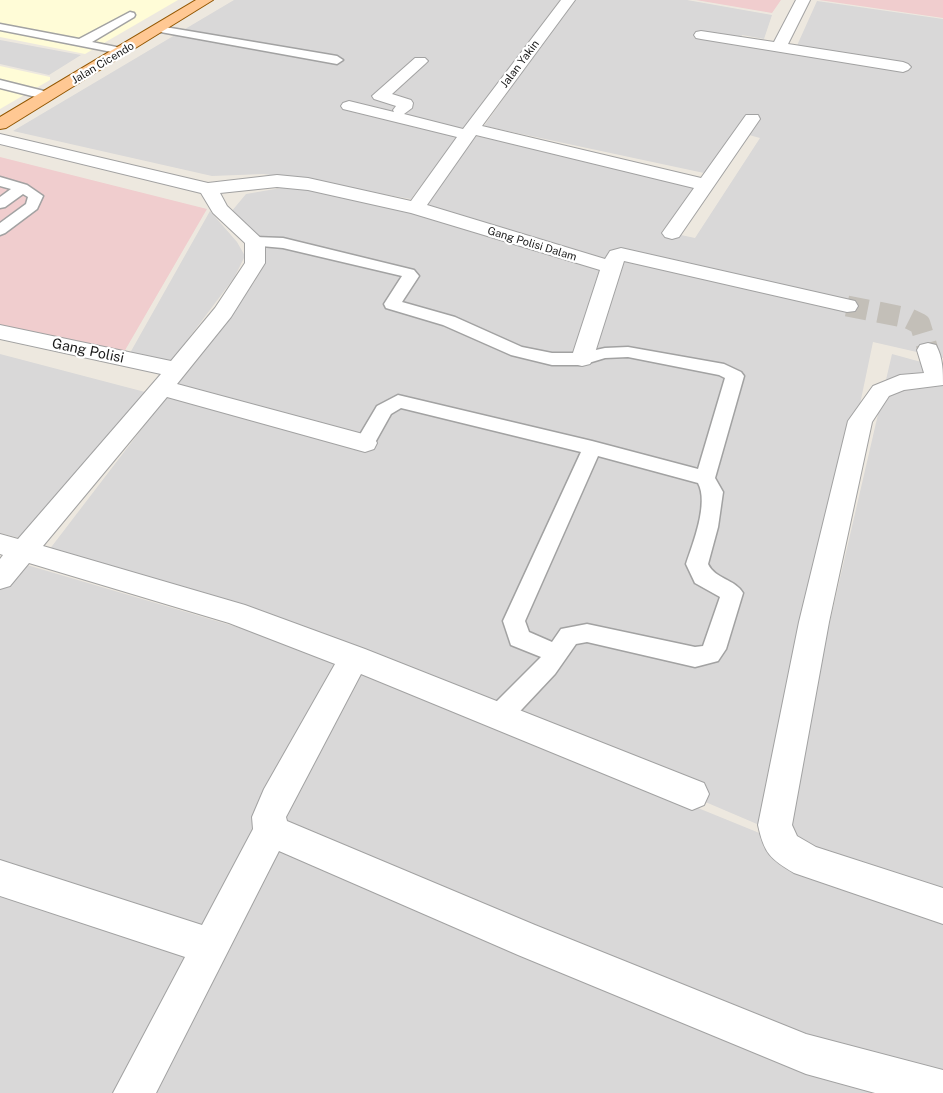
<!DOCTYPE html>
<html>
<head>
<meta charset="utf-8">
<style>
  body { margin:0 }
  canvas { display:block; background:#ede8df }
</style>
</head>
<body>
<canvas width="943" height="1093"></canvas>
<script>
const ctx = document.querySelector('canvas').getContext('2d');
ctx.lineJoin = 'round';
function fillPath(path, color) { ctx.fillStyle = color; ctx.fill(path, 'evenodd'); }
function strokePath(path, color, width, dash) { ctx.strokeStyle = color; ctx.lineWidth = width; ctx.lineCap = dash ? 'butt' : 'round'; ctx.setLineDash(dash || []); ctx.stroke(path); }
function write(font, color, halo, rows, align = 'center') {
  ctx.font = font + ' "Public Sans",sans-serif'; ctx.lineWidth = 4.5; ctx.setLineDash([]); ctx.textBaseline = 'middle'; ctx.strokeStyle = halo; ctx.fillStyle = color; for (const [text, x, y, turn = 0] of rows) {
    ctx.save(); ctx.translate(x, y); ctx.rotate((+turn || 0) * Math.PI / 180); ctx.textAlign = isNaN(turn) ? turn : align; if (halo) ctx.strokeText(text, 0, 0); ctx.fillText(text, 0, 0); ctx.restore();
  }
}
fillPath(new Path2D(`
  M234 0H560L411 199 264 174 212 176 13 131Z
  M573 0H687L772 15 764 39 742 35 740 40 795 50 817 1 943 19V358L873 342 771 830 429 684 49 550 255 281 264 249 231 212 246 194 304 184 415 207 427 197 476 136 702 185 662 231 695 238 760 138 738 132 704 173 484 126Z
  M0 40 81 55 49 75 0 64Z
  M210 211 237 242 245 256 234 278 170 363 130 353Z
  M0 354 145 392 23 539 0 533Z
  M892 354 943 368V1093H0V557L298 645 779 841Z`), '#d9d8d8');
fillPath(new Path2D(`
  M696 0H781L772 13Z
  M819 0H943V18Z
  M0 157 207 209 124 352 0 325Z`), '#f0cdce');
fillPath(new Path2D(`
  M0 0H178L85 54 0 37Z
  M0 66 50 77V80L0 109Z`), '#fffcd7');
strokePath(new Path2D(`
  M847 306 908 318 920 324 928 350`), '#c3bfb8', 21, [21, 11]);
const lane = new Path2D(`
  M130 12 134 13 135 15 134 17 92 42 126 49 128 51 122 54 0 30V24L79 39Z
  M159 26 337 56 343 60 337 64 155 31 153 29 155 27Z
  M0 80 52 93 54 96 48 100 0 88Z
  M0 177 27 185 43 196 37 209 5 233 0 235V223L26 204 28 197 23 194 5 207 0 208V197L11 189 0 186Z
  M255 237 283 238 414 270 419 276 402 302 455 317 522 347 552 353H582L605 348 628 347 724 364 741 372 744 376 715 478 723 492 718 527 708 564C715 579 735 579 743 593L726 649 718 661 695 667 587 642 576 644 555 674 508 724 499 727 490 724 487 716 490 708 541 657 511 645 503 621 581 452 401 408 391 414 372 448 365 450 358 448 355 443 377 406 398 395 592 441 698 469 725 378 719 375 628 357 605 358 582 365H552L511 355 443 325 386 308 384 304 402 276 283 248 250 245 247 242 250 239ZM598 456 698 483C709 503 693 543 686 564L695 583 720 597 703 646 695 647 587 624 561 629 552 642 529 632 525 621Z`);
const street = new Path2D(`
  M561 0H575L482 126 701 178 746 115H758L760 119 679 237 672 239 665 237 662 233 694 188 476 135 427 205 605 259 610 251 621 248 855 301 858 306 855 311 847 312 624 261 593 359 590 364 582 366 574 364 571 359 600 270 411 213 308 190 277 187 220 193 227 206 265 242V263L231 317 177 384 374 437 377 443 374 449 365 452 167 397 43 546 245 605 365 649 704 783 709 794 704 805 692 810 361 674 286 817 287 821 535 925 806 1034 943 1070V1093H875L806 1074 518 955 279 851 156 1093H113L185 957 0 896V860L202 925 253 829 252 817 264 789 335 664 229 623 29 563 10 586 0 589V559L3 555 0 554V534L18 539 161 374 0 339V325L171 361 215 308 245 263V243L213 213 201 193 0 144V134L208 183 277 175 308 178 411 201 457 137 343 109 341 106 343 103 349 101 394 112 393 110 396 106 374 99 372 96 415 58H425L428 61 425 64 392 94 411 100 413 103 412 108 404 114 463 129Z
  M796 0H810L788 44 903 62 908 64 911 67 908 70 903 72 701 39 696 38 694 35 696 32 701 31 774 42Z
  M928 343 936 345C943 358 943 371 943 385L904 390 889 396 872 422 829 622 792 825 797 836 816 847 943 888V924L794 873C770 859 764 853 758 825L799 622 848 421 873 386 900 375 924 373 917 350 920 345Z`);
const primary = new Path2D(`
  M196 0H213L6 128 0 129V117Z`);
strokePath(lane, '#a2a2a2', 3);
strokePath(street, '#a2a2a2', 2);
strokePath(primary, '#925600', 2);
fillPath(lane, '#fff');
fillPath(street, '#fff');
fillPath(primary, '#ffc893');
write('11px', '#1b1b1b', '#fff', [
  ["Jalan Cicendo",103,63,-31],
  ["Jalan Yakin",520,64,-53],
  ["Gang Polisi Dalam",532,244,17]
]);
write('14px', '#1b1b1b', '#fff', [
  ["Gang Polisi",88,351,12]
]);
</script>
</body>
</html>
